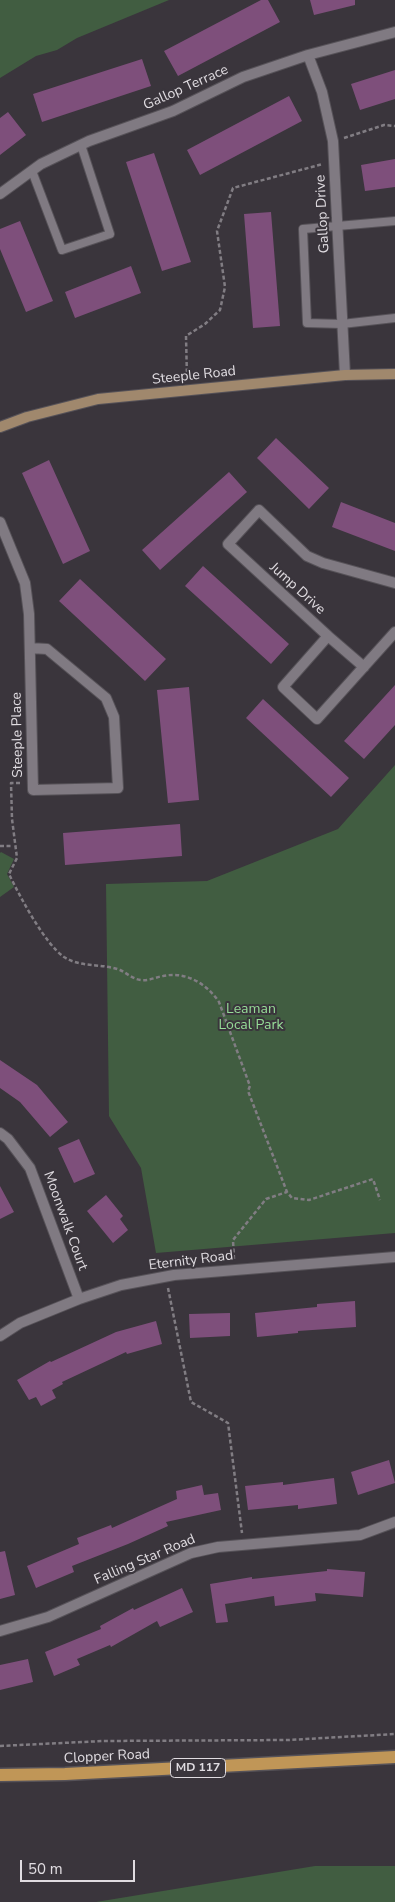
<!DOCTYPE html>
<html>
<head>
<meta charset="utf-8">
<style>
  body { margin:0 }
  #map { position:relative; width:395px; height:1902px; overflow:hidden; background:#3a353c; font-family:"Nunito Sans",sans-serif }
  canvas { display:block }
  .scale { position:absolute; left:20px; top:1860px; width:115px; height:22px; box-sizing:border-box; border:2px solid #e0dce1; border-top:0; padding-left:6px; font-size:15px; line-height:18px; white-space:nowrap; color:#e0dce1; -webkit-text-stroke:4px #3a353c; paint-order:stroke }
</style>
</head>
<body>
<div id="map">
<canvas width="395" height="1902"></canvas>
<div class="scale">50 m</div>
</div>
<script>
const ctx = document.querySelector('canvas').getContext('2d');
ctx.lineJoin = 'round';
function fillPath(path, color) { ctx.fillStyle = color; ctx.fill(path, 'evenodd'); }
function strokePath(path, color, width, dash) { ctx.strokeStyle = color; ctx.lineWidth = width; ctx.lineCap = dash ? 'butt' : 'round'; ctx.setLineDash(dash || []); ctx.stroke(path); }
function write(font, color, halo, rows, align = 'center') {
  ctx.font = font + ' "Nunito Sans",sans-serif'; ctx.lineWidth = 4; ctx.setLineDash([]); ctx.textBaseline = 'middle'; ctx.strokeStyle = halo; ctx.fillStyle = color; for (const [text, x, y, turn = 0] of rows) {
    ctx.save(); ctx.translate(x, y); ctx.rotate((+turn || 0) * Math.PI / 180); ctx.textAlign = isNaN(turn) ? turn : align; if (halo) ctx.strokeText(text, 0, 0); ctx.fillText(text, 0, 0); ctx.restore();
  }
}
fillPath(new Path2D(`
  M0 0H169L77 38 57 50 36 56 0 78Z
  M395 765V1233L156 1253 141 1168 109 1116 106 884 207 881 338 829Z
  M1 852 14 859 7 874 14 887 0 897V853Z
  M315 1866H395V1902H96Z`), '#415d41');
fillPath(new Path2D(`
  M261 0H268L280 22 178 76 164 51Z
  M310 0H355V5L314 15Z
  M142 59 151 86 42 122 33 94Z
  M395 70V99L360 110 351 84Z
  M289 96 302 121 200 175 187 150Z
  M8 112 26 135 0 155V118Z
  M154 153 191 262 162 271 126 162Z
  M395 159V187L365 191 361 165Z
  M271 212 280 326 253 328 244 214Z
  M20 221 53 301 26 312 0 249V229Z
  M131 266 141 293 75 318 65 292Z
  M276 438 329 488 309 509 257 458Z
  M49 460 90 551 63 564 22 473Z
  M229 472 247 492 160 570 142 550Z
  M341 502 395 523V551L332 527Z
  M203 566 289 644 271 664 185 586Z
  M80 579 166 659 145 681 59 601Z
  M395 685V725L364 759 344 741Z
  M189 687 199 800 168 803 157 690Z
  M263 699 349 778 331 797 246 718Z
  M180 824 182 856 65 865 63 833Z
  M0 1060 37 1085 68 1122 50 1137 20 1102 0 1088Z
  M79 1139 95 1174 74 1183 58 1148Z
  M0 1186 14 1212 0 1219Z
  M106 1195 123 1216 120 1219 128 1230 113 1243 87 1211Z
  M355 1301 356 1327 298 1331V1333L257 1337 255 1313 317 1307V1304Z
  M230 1313V1336L190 1338 189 1314Z
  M156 1321 162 1344 127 1354 126 1352 62 1382 63 1384 52 1390 56 1398 41 1406 36 1397 29 1400 17 1380 50 1361 51 1362 116 1332Z
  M389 1460 395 1483 358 1495 351 1472Z
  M334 1478 337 1504 298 1509V1505L248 1510 245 1486 283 1482V1485Z
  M202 1485 204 1495 218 1493 221 1510 166 1522 168 1526 128 1544 72 1566 74 1572 36 1588 27 1566 79 1544 77 1538 111 1525 112 1528 177 1499 176 1491Z
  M5 1551 15 1595 0 1599V1552Z
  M327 1569 365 1572 363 1597 315 1593 316 1601 275 1606 274 1596 225 1604 228 1622 216 1623 210 1584 252 1577V1579L327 1571Z
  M182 1588 193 1612 160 1627 157 1621 111 1647 110 1645 77 1659 80 1665 54 1676 45 1652 101 1629 100 1626 133 1608 134 1610Z
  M28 1659 33 1682 0 1690V1665Z`), '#7e4f7b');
const lane = new Path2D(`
  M32 171 62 250 110 234 81 145
  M395 221 303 229 307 323 342 324 395 318`);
const street = new Path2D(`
  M308 55 322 92 333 141 345 375
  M0 194 41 164 89 141 173 111 243 77 308 55 395 32
  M0 522 25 583 29 614 33 790 118 788 114 717 106 698 47 649 30 648
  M395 583 323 563 307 556 259 510 228 544 328 636 283 687 317 719 395 632
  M328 636 364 667
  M0 1133 8 1139 30 1168 79 1299
  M0 1336 20 1323 79 1299 121 1285 174 1275 395 1257
  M0 1631 48 1617 191 1553 218 1547 360 1535 395 1522`);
const secondary = new Path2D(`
  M0 427 27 417 98 399 345 375 395 374`);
const primary = new Path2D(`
  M0 1775 65 1774 395 1757`);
strokePath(lane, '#565258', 10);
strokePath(street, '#565258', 12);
strokePath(secondary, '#565258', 12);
strokePath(primary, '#565258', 15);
strokePath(new Path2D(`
  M344 138 384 125 395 126
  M187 379 186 336 205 324 220 310 225 287 217 231 233 188 323 164
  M20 783H11L12 819 17 858 9 874C20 897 45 944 64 957 81 968 102 963 120 970 127 973 132 979 141 980 149 981 156 977 163 976 186 971 207 984 219 1002L250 1086 248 1091 287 1192 292 1198 309 1200 373 1179 380 1200
  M0 846H13
  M234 1259 233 1240 266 1199 287 1192
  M168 1288 191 1402 228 1423 242 1533
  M0 1746 103 1741 288 1740 395 1734`), '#817d83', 2.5, [4, 2.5]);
strokePath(lane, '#807a82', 8);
strokePath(street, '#807a82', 10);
strokePath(secondary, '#a0886d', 10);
strokePath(primary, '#c09657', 12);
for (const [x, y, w] of [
  [198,1768,55]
]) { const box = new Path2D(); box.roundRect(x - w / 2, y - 9.5, w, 19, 4); ctx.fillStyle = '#3a353c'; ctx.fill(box); strokePath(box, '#e0dce1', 1); }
write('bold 12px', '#e0dce1', null, [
  ["MD 117",198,1768]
]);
write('14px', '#e0dce1', '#3a353c', [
  ["Gallop Terrace",186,88,-24],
  ["Gallop Drive",323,214,-93],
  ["Steeple Road",194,376,-6],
  ["Jump Drive",297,589,42],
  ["Steeple Place",18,735,-91],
  ["Moonwalk Court",65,1221,70],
  ["Eternity Road",191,1261,-7],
  ["Falling Star Road",145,1560,-23],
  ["Clopper Road",107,1757,-3]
]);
write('14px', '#96dc97', '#3a353c', [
  ["Leaman",251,1010],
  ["Local Park",251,1026]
]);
</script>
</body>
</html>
